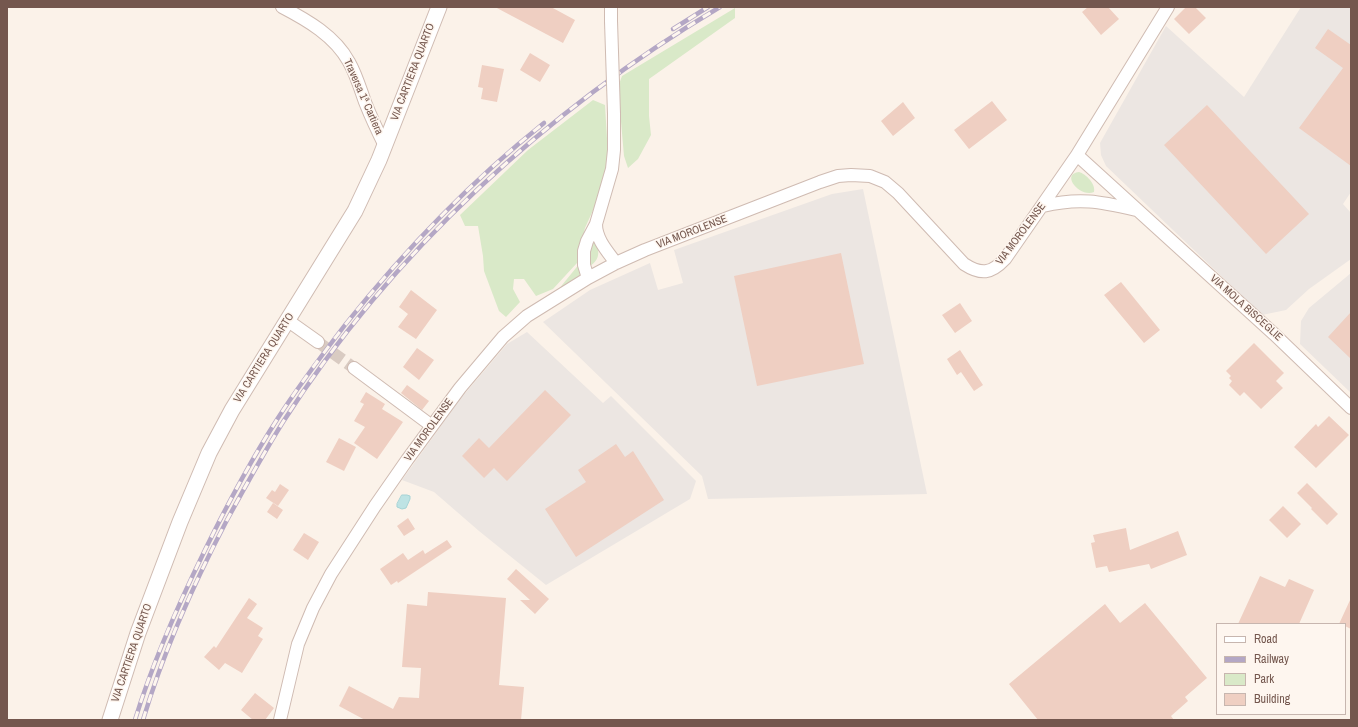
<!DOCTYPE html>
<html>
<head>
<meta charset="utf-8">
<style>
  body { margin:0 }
  #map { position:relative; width:1358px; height:727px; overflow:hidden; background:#fbf2e9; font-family:"Archivo Narrow",sans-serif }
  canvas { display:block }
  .frame { position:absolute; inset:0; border:8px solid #74574e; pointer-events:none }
  .legend { position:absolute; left:1216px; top:623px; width:130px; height:92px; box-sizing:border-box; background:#fef6ef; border:1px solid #c7b6af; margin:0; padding:5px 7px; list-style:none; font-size:12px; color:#74574e }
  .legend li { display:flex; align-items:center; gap:8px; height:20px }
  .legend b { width:20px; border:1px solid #c7b6af }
</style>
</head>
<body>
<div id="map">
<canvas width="1358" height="727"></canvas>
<div class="frame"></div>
<ul class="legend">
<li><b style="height:5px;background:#fff"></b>Road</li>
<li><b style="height:5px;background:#b4a7c5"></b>Railway</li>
<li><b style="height:11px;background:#d9e9c8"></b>Park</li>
<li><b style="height:11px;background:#efcfc2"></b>Building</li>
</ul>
</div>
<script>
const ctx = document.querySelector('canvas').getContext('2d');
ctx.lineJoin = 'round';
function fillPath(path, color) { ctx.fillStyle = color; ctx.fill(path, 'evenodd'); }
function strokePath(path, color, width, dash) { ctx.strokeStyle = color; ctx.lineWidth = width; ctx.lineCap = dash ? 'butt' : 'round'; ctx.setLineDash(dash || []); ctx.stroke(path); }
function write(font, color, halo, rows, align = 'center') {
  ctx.font = font + ' "Archivo Narrow",sans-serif'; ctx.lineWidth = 3; ctx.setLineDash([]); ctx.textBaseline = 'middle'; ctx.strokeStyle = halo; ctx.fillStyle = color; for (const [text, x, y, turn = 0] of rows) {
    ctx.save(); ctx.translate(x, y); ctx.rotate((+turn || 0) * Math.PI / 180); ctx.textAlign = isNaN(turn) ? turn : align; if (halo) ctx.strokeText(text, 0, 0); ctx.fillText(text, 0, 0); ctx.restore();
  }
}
fillPath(new Path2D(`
  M1301 7H1351V192L1343 204 1351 213V259L1309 289 1286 310 1262 315 1106 166 1101 155 1100 143 1166 26 1244 97Z
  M863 189 927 494 708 499 702 476 543 322 590 290 650 263 658 290 683 283 674 250 832 194Z
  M1351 273V393L1300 344 1301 321 1309 308Z
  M527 332 603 403 611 396 696 481 690 499 546 585 479 531 434 492 402 480 462 397 507 344Z`), '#ece6e2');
fillPath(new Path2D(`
  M735 8V18L649 79V116L651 135 638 159 628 168 624 156 618 87 622 76Z
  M593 100 605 105 608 155 602 190 585 228 577 263 553 289 536 296 524 279H514L513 289 520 302 506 317 499 311 484 271 483 256 478 226H465L460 215 528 150Z
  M1079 172C1086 174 1096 184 1094 192 1080 198 1060 174 1079 172Z
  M591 234C598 247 604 257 589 267L587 262Z
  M580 263 581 276 558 290Z`), '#d9e9c8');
const water = new Path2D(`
  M402 495H407L410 496V499L406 508 402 509 397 507V504Z`);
fillPath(water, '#bee3e4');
strokePath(water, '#a5d3d5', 1);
fillPath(new Path2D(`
  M495 7H551L575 20 563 43Z
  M1088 7H1108L1119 19 1101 35 1082 12Z
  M1186 7H1195L1206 18 1189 34 1174 19Z
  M1328 29 1351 45V166L1299 128 1343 68 1315 48Z
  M530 53 550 65 540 82 520 70Z
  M482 65 504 69 497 102 481 99 483 88 478 87Z
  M992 101 1007 120 969 149 954 130Z
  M903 102 915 118 893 136 881 121Z
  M1207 105 1309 214 1266 254 1164 145Z
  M841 253 864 364 757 386 734 276Z
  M1121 282 1160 330 1144 343 1104 295Z
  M411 290 437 310 416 339 398 327 408 314 399 307Z
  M960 303 972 321 955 333 942 315Z
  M1351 312V359L1328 337Z
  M1254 343 1284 373 1276 381 1283 388 1261 409 1244 392 1240 396 1229 385 1232 381 1229 378 1231 376 1226 371Z
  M417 348 434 360 419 380 403 367Z
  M960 350 983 385 974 391 961 372 957 375 947 359Z
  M407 385 429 401 422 410 401 393Z
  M545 390 571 415 507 481 494 468 484 478 462 456 479 438 489 448Z
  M366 392 385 404 382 409 403 422 377 459 354 443 365 427 354 421 364 404 360 402Z
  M1329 416 1349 435 1316 468 1294 447 1316 424 1318 427Z
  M339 438 356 447 344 471 326 462Z
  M616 444 625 457 633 451 664 500 576 557 545 509 586 482 578 470Z
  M1307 483 1338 514 1327 525 1311 509 1312 508 1297 493Z
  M280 484 289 490 278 506 266 498 272 490 275 492Z
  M273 503 283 510 277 519 267 512Z
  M1283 506 1301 524 1287 538 1269 520Z
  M408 518 415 529 404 536 397 526Z
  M1126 528 1130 550 1178 531 1187 555 1151 569 1149 564 1109 572 1107 566 1096 568 1091 543 1095 542 1093 535Z
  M304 533 319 542 308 560 293 550Z
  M447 540 452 547 398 583 397 581 391 585 380 569 403 553 408 560 423 550 425 554Z
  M516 569 549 599 535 614 520 600H530L507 579Z
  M1260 576 1285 587 1289 579 1314 590 1299 624H1238Z
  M428 592 506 598 499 685 524 687 521 720H365L339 706 349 686 393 709 399 697 419 698 421 668 402 667 407 604 427 606Z
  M249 598 257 604 247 618 263 628 258 636 263 639 242 673 225 663 219 670 204 657 214 646 216 648Z
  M1351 598V629L1345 626V624H1339Z
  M1145 603 1207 678 1185 697 1188 701 1171 716 1174 720H1038L1009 684 1105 604 1120 623Z
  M255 693 274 708 265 720H253L241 710Z`), '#efcfc2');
strokePath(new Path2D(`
  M318 342 354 368`), '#d9cbc2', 12, [12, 6]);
const minor = new Path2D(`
  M282 7C307 20 335 36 349 62 356 74 360 88 365 102 371 117 378 132 385 146
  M611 7V21
  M1077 155 1274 334 1351 408
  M1043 206C1080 197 1101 202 1137 210
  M596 224C596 239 607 251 616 263
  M588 278 584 265V251L587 241 596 224 612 169 614 150V114
  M287 320 318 342
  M354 368 432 426
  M280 720 298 644 313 608 331 574 375 506 407 460 460 388 503 337 527 316 588 278 616 263 645 250 820 182 838 176 851 175 870 176 885 182 898 193 964 264C981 275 991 274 1005 259L1077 155 1168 7`);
const tertiary = new Path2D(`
  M110 720 138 633 180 522 209 453 232 410 355 211 379 160 439 7`);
strokePath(minor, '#cfbbb2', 14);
strokePath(tertiary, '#cfbbb2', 17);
strokePath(minor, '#fff', 12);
strokePath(tertiary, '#fff', 15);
const rail = new Path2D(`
  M673 29 708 7
  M135 720C153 661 178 605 205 550 227 505 251 460 278 418 299 385 322 355 345 325 404 251 470 182 544 123
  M143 720C164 650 193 585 227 520 245 487 263 454 283 422 391 253 548 109 720 7`);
strokePath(rail, '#b4a7c5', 4.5);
strokePath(rail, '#fef6ef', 3, [9]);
const minorBridge = new Path2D(`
  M611 21 614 114`);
strokePath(minorBridge, '#cfbbb2', 14, []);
strokePath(minorBridge, '#fff', 12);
write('11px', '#74574e', '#fef6ef', [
  ["VIA CARTIERA QUARTO",413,72,-69],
  ["Traversa 1ª Cartiera",363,97,66],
  ["VIA MOROLENSE",692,232,-21],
  ["VIA MOROLENSE",1021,234,-53],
  ["VIA MOLA BISCEGLIE",1246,308,42],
  ["VIA CARTIERA QUARTO",264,358,-58],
  ["VIA MOROLENSE",429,430,-54],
  ["VIA CARTIERA QUARTO",132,653,-71]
]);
</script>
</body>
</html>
